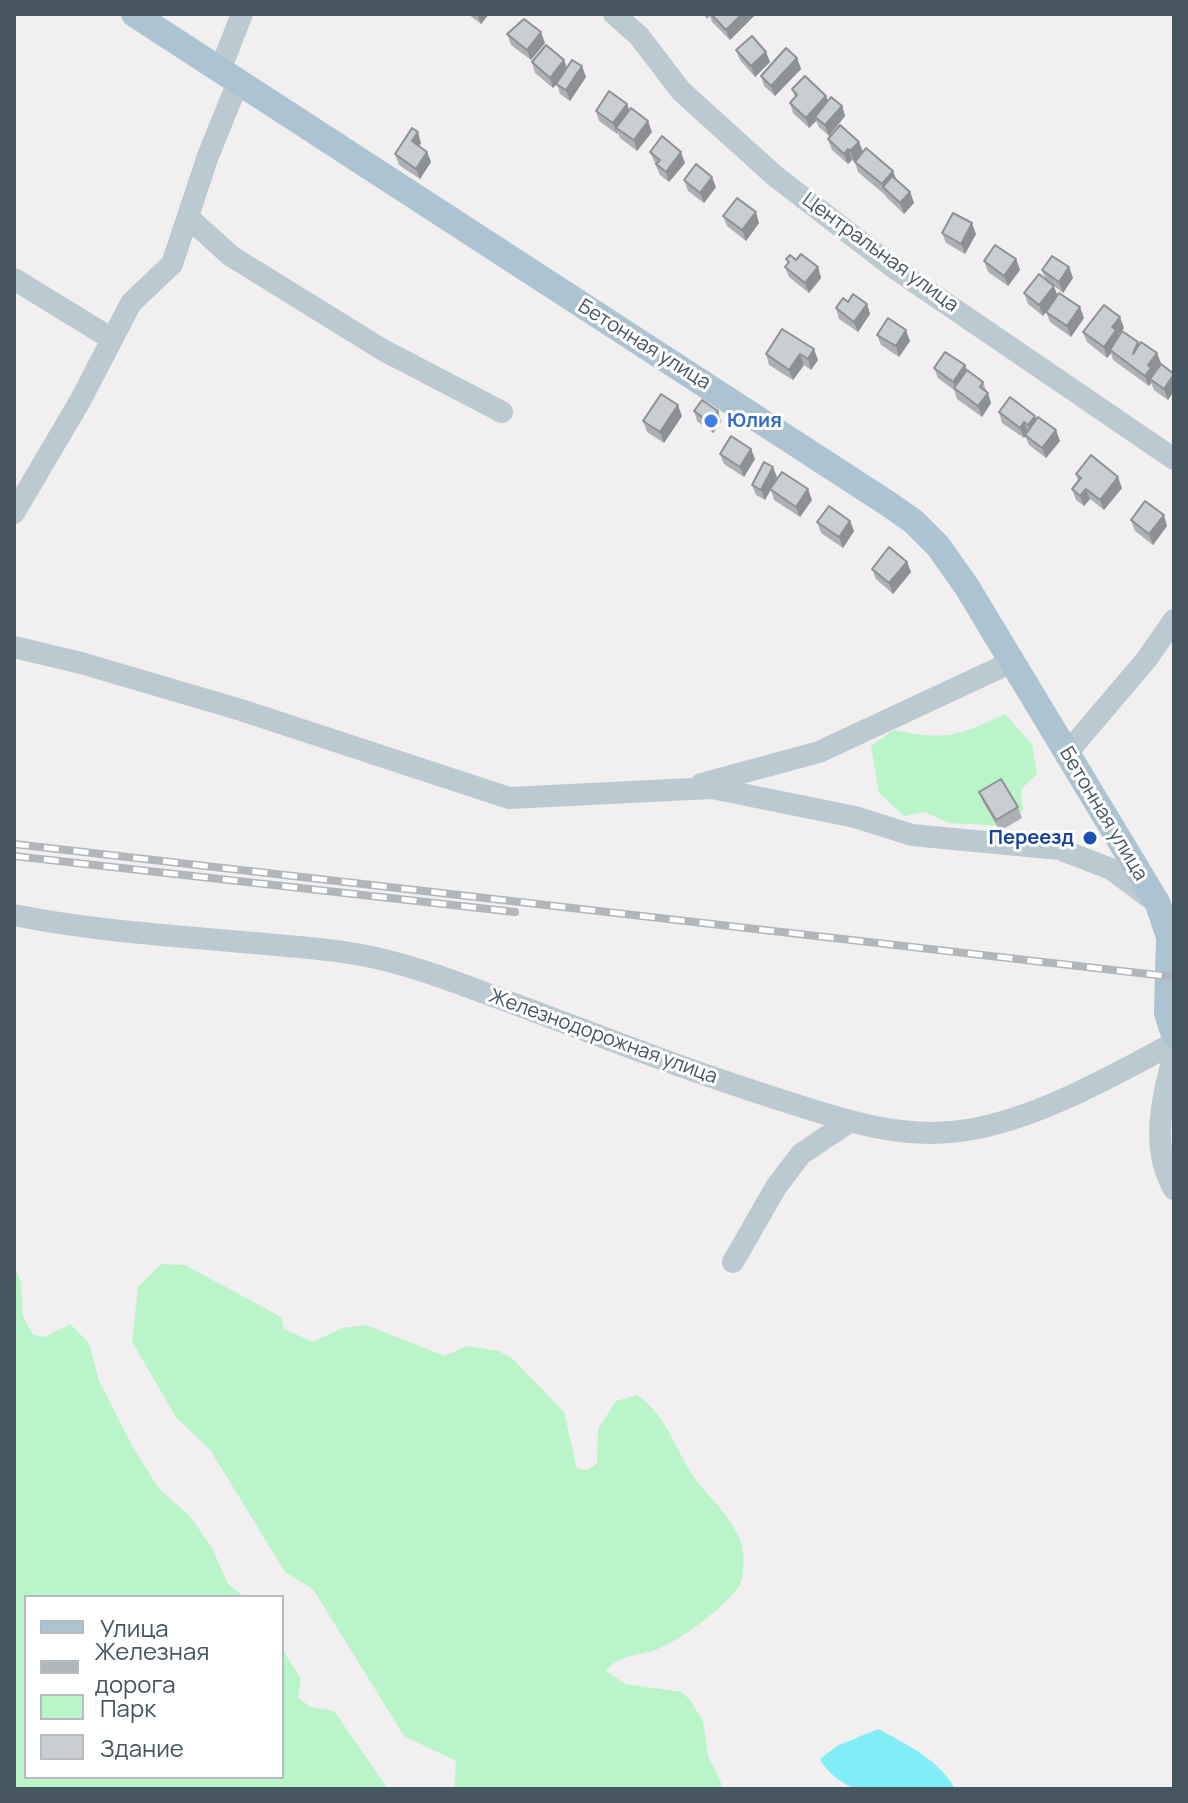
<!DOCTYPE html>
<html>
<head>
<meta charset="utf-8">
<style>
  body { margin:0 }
  #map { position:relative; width:1188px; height:1803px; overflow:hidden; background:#f2eff0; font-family:Manrope,sans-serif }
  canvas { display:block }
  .frame { position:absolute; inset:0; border:16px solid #455660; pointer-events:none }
  .legend { position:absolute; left:24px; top:1595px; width:260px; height:184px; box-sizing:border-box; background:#fff; border:2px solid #b5bbbf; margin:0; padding:10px 14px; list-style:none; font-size:24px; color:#455660 }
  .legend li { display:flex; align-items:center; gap:16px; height:40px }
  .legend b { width:40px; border:2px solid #b5bbbf }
</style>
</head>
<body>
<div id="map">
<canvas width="1188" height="1803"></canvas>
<div class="frame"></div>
<ul class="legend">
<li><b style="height:10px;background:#acc4d2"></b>Улица</li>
<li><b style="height:10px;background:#b1b6bb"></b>Железная дорога</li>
<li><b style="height:22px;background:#b9f5c8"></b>Парк</li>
<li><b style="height:22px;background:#c9ced3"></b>Здание</li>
</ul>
</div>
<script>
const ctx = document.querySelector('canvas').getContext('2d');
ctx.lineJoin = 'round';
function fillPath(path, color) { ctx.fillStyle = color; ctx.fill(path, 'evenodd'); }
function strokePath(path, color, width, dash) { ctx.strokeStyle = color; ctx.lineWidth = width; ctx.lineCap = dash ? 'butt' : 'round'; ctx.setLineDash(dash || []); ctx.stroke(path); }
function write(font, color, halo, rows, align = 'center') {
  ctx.font = font + ' Manrope,sans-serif'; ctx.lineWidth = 6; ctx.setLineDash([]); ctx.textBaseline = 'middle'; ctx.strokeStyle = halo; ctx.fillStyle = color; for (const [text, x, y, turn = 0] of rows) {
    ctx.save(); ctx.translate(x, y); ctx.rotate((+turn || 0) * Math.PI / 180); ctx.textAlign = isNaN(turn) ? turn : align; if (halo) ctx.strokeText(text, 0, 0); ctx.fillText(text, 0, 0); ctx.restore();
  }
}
fillPath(new Path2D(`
  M1005 714 1032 744 1037 774 1021 789 1023 810 1005 826 949 823 925 812 904 816 879 793 871 746 894 730C946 741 958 736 1005 714Z
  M14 1264 21 1283 23 1316 33 1335 45 1337 70 1324 89 1343 99 1381 134 1449 159 1489 190 1516 212 1548 228 1584 244 1597H26V1777H282V1649L301 1679 298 1697 310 1707 334 1711 388 1789H14Z
  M161 1264 185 1265 281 1317 284 1329 313 1342 342 1328 366 1325 445 1356 467 1346 499 1351 513 1359 564 1412 577 1469 588 1470 597 1463 598 1429 616 1401 637 1395C670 1417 676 1456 700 1485 715 1503 735 1522 742 1545 744 1553 744 1574 741 1582 733 1602 677 1643 655 1650 637 1656 618 1655 606 1671L625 1684 682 1692 690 1700 703 1721 708 1756 724 1789H454L456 1761 404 1736 313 1589 285 1572 211 1451 176 1417 132 1342 138 1287Z`), '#b9f5c8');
fillPath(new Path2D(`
  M878 1729C906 1744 940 1760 955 1789H885C876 1784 870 1790 860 1789 846 1788 826 1772 820 1759L837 1746Z`), '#81eef7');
strokePath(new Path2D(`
  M614 14 639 36 681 91 775 176 897 270 1174 459
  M220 70 242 14
  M189 218 231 256 383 350 502 412
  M14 279 112 339
  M14 513 80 401 131 303 172 264 208 156 238 82
  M14 647 81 663 241 710 509 798 712 788 855 817 912 835 1059 849 1111 869 1154 901
  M1067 753 1146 660 1174 620
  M701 784 819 752 1012 662
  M14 915C93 931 175 936 255 943 296 947 337 949 376 958 425 969 473 989 520 1006 606 1038 691 1072 778 1099 839 1119 902 1141 967 1130 1037 1119 1112 1076 1174 1043
  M1174 1055C1162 1097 1150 1149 1174 1189
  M733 1262 776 1187 801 1154 849 1122`), '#bbcad1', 22);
strokePath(new Path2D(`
  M134 14 887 503 913 521 938 546 967 587 1158 904 1169 937 1167 1013 1174 1035`), '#acc4d2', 26);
const rail = new Path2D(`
  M14 844 1174 977
  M14 856 515 912`);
strokePath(rail, '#b1b6bb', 8);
strokePath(rail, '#fff', 5, [15]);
fillPath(new Path2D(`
  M468 14H489L481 24Z
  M703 14H755V15L730 40 712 22 710 16 707 19Z
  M507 34 545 43 531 60 511 45Z
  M736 50 766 52 770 62 755 77 740 60Z
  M797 58 801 69 775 96 764 86 761 76Z
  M532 62 567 68 586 77 570 101 560 94 557 84 553 88 535 73Z
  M792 89 826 96 828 101 842 106 845 116 829 136 819 127 816 121 809 128 793 113 790 103 795 97Z
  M630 110 652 132 637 151 620 138 618 133 617 134 599 121 596 111Z
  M828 139 859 142 863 152 893 171 896 179 910 192 914 203 904 214 887 198 885 195 858 172 855 162 852 160 848 164 832 150Z
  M421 143 419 146 427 152 431 162 420 179 399 165 395 154Z
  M650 152 685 163 669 182 660 175Z
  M684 180 716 187 704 203 688 191Z
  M723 216 759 223 746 241 727 226Z
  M942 233 976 234 965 254 946 243Z
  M786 259 796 260 818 267 821 278 809 293 789 277 785 267 788 263Z
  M1016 259 1020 270 1008 286 988 272 984 261Z
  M1069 267 1073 278 1063 293 1053 285 1057 296 1084 318 1071 337 1050 322 1046 312 1050 307 1043 316 1028 304 1024 293 1046 280 1042 270Z
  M848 302 867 304 870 314 858 332 839 319 836 308Z
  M1124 328 1118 335 1119 336 1139 344 1161 363 1154 374H1174V391L1168 400 1154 390 1151 383 1149 386 1113 360 1111 353 1107 358 1087 342 1083 332Z
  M782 329 818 360 811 370 804 365 793 380 769 365 766 354Z
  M877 335 910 341 899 357 881 345Z
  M965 365 967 370 983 382 991 403 982 417 957 399 954 390 938 378 934 368Z
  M694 411H718L721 422 713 433 697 421Z
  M999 412 1037 420 1060 441 1046 458 1029 445 1025 436 1024 438 1002 423Z
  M682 416 664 443 647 432 643 421Z
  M751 449 755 459 744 477 724 464 720 454Z
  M1076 474 1122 488 1104 510 1090 499 1084 506 1076 500 1072 489 1078 482Z
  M777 477 772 487 812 500 800 517 774 500 771 490 765 500 756 495 752 485Z
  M1131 520 1167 526 1153 545 1135 531Z
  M850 521 854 531 843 548 821 533 817 522Z
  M907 562 911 572 893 594 876 579 872 569Z
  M979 792 1018 807 1022 818 1000 831 983 802Z`), '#adb1b5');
fillPath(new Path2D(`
  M477 14H489L481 24Z
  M742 14H755V15L730 40 726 30Z
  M541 32 545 43 531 60 527 50Z
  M766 52 770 62 755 77 751 66Z
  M797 58 801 69 775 96 771 86Z
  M564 60 568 70 553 88 550 78Z
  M582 66 586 77 570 101 566 90Z
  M826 96 830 107 815 117 816 121 809 128 806 118Z
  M627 104 631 114 616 128 617 134 613 123Z
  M842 106 845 116 829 136 825 125Z
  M648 121 652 132 637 151 634 140Z
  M418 132 421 143 415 152 412 141Z
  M859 142 863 152 854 162 850 151Z
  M848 149 852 160 848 164 844 154Z
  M427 152 431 162 420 179 416 169Z
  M681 152 685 163 669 182 666 172Z
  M893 171 897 182 883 188 882 184Z
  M712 177 716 187 704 203 700 193Z
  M910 192 914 203 904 214 900 203Z
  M756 212 759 223 746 241 742 230Z
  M972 223 976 234 965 254 961 244Z
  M1016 259 1020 270 1008 286 1004 276Z
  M818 267 821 278 809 293 805 283Z
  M1069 267 1073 278 1063 293 1059 282Z
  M1054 286 1058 297 1043 316 1039 305Z
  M867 304 870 314 858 332 854 322Z
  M1080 307 1084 318 1071 337 1067 326Z
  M1120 317 1124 328 1118 335 1120 341 1110 350 1111 353 1107 358 1104 347 1112 327Z
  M906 330 910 341 899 357 896 346Z
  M814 349 818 360 811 370 808 359Z
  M1157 353 1161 363 1153 373 1155 378 1150 379 1151 383 1149 386 1145 376 1148 365Z
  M800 354 804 365 793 380 789 370Z
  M965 365 969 376 957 392 953 382Z
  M1174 376V391L1168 400 1164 389Z
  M988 393 991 403 982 417 978 406Z
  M678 405 682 416 664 443 660 432Z
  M718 411 721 422 713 433 709 422Z
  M1035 416 1039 426 1032 436 1028 425Z
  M1024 422 1028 433 1024 438 1020 428Z
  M1056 430 1060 441 1046 458 1042 448Z
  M751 449 755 459 744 477 740 467Z
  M773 467 777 477 765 500 761 490Z
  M1118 477 1122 488 1104 510 1100 500Z
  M808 489 812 500 800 517 796 507Z
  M1086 489 1090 499 1084 506 1080 496Z
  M1164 515 1167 526 1153 545 1149 534Z
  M850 521 854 531 843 548 839 537Z
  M907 562 911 572 893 594 889 583Z`), '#8d9094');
const building = new Path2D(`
  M711 14H742L726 30Z
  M524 19 541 32 527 50 507 34Z
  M752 36 766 52 751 66 736 50Z
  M546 45 564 60 550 78 532 62Z
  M786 48 797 58 771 86 761 76Z
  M572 60 582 66 566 90 556 84Z
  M805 76 826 96 806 118 790 103 797 95 792 89Z
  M609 91 627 104 613 123 596 111Z
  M831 97 842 106 825 125 815 117Z
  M631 108 648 121 634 140 616 128Z
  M840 125 859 142 850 151 848 149 844 154 828 139Z
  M412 128 418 132 412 141 427 152 416 169 395 154Z
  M662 136 681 152 666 172 656 164 660 160 650 152Z
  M866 148 893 171 882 184 855 162Z
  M696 164 712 177 700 193 684 180Z
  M892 176 910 192 900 203 883 187Z
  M737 198 756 212 742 230 723 216Z
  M953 213 972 223 961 244 942 233Z
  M995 245 1016 259 1004 276 984 261Z
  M801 254 818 267 805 283 785 267 789 262 786 259 790 255 796 260Z
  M1052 256 1069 267 1059 282 1042 270Z
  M1039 274 1054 286 1039 305 1024 293Z
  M1059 293 1080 307 1067 326 1046 312Z
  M853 294 867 304 854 322 836 308 843 298 848 302Z
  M1104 305 1120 317 1112 327 1116 330 1104 347 1083 332Z
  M888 318 906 330 896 346 877 335Z
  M782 329 814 349 808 359 800 354 789 370 766 354Z
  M1122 331 1138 342 1133 354 1141 342 1157 353 1148 365 1151 368 1145 376 1110 350Z
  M945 352 965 365 953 382 934 368Z
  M1161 364 1174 374 1164 389 1150 379Z
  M967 370 983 382 980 387 988 393 978 406 954 388Z
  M661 394 678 405 660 432 643 421Z
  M1010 397 1035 416 1028 425 1024 422 1020 428 999 412Z
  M702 400 718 411 709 422 694 411Z
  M1038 417 1056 430 1042 448 1025 435Z
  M731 436 751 449 740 467 720 454Z
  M1091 455 1118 477 1100 500 1086 489 1080 496 1072 489 1081 478 1076 474Z
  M764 462 773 467 761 490 752 485Z
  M782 472 808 489 796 507 770 489Z
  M1145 501 1164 515 1149 534 1131 520Z
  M829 506 850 521 839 537 817 522Z
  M889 547 907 562 889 583 872 569Z
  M1001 779 1018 807 996 820 979 792Z`);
fillPath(building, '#c9ced3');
strokePath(building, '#8d9094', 2);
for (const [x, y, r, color] of [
  [711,421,8,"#3f7fe0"],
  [1090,838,8,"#1a4fb4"]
]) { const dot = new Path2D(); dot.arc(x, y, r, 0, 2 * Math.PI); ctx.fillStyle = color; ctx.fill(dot); strokePath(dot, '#fff', 3); }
write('20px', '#455660', '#fff', [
  ["Центральная улица",880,253,36],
  ["Бетонная улица",644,345,32],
  ["Бетонная улица",1103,814,59],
  ["Железнодорожная улица",603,1037,20]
]);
write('bold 20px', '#366cbe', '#fff', [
  ["Юлия",727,421]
], 'left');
write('bold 20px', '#164399', '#fff', [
  ["Переезд",1074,838]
], 'right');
</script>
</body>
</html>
